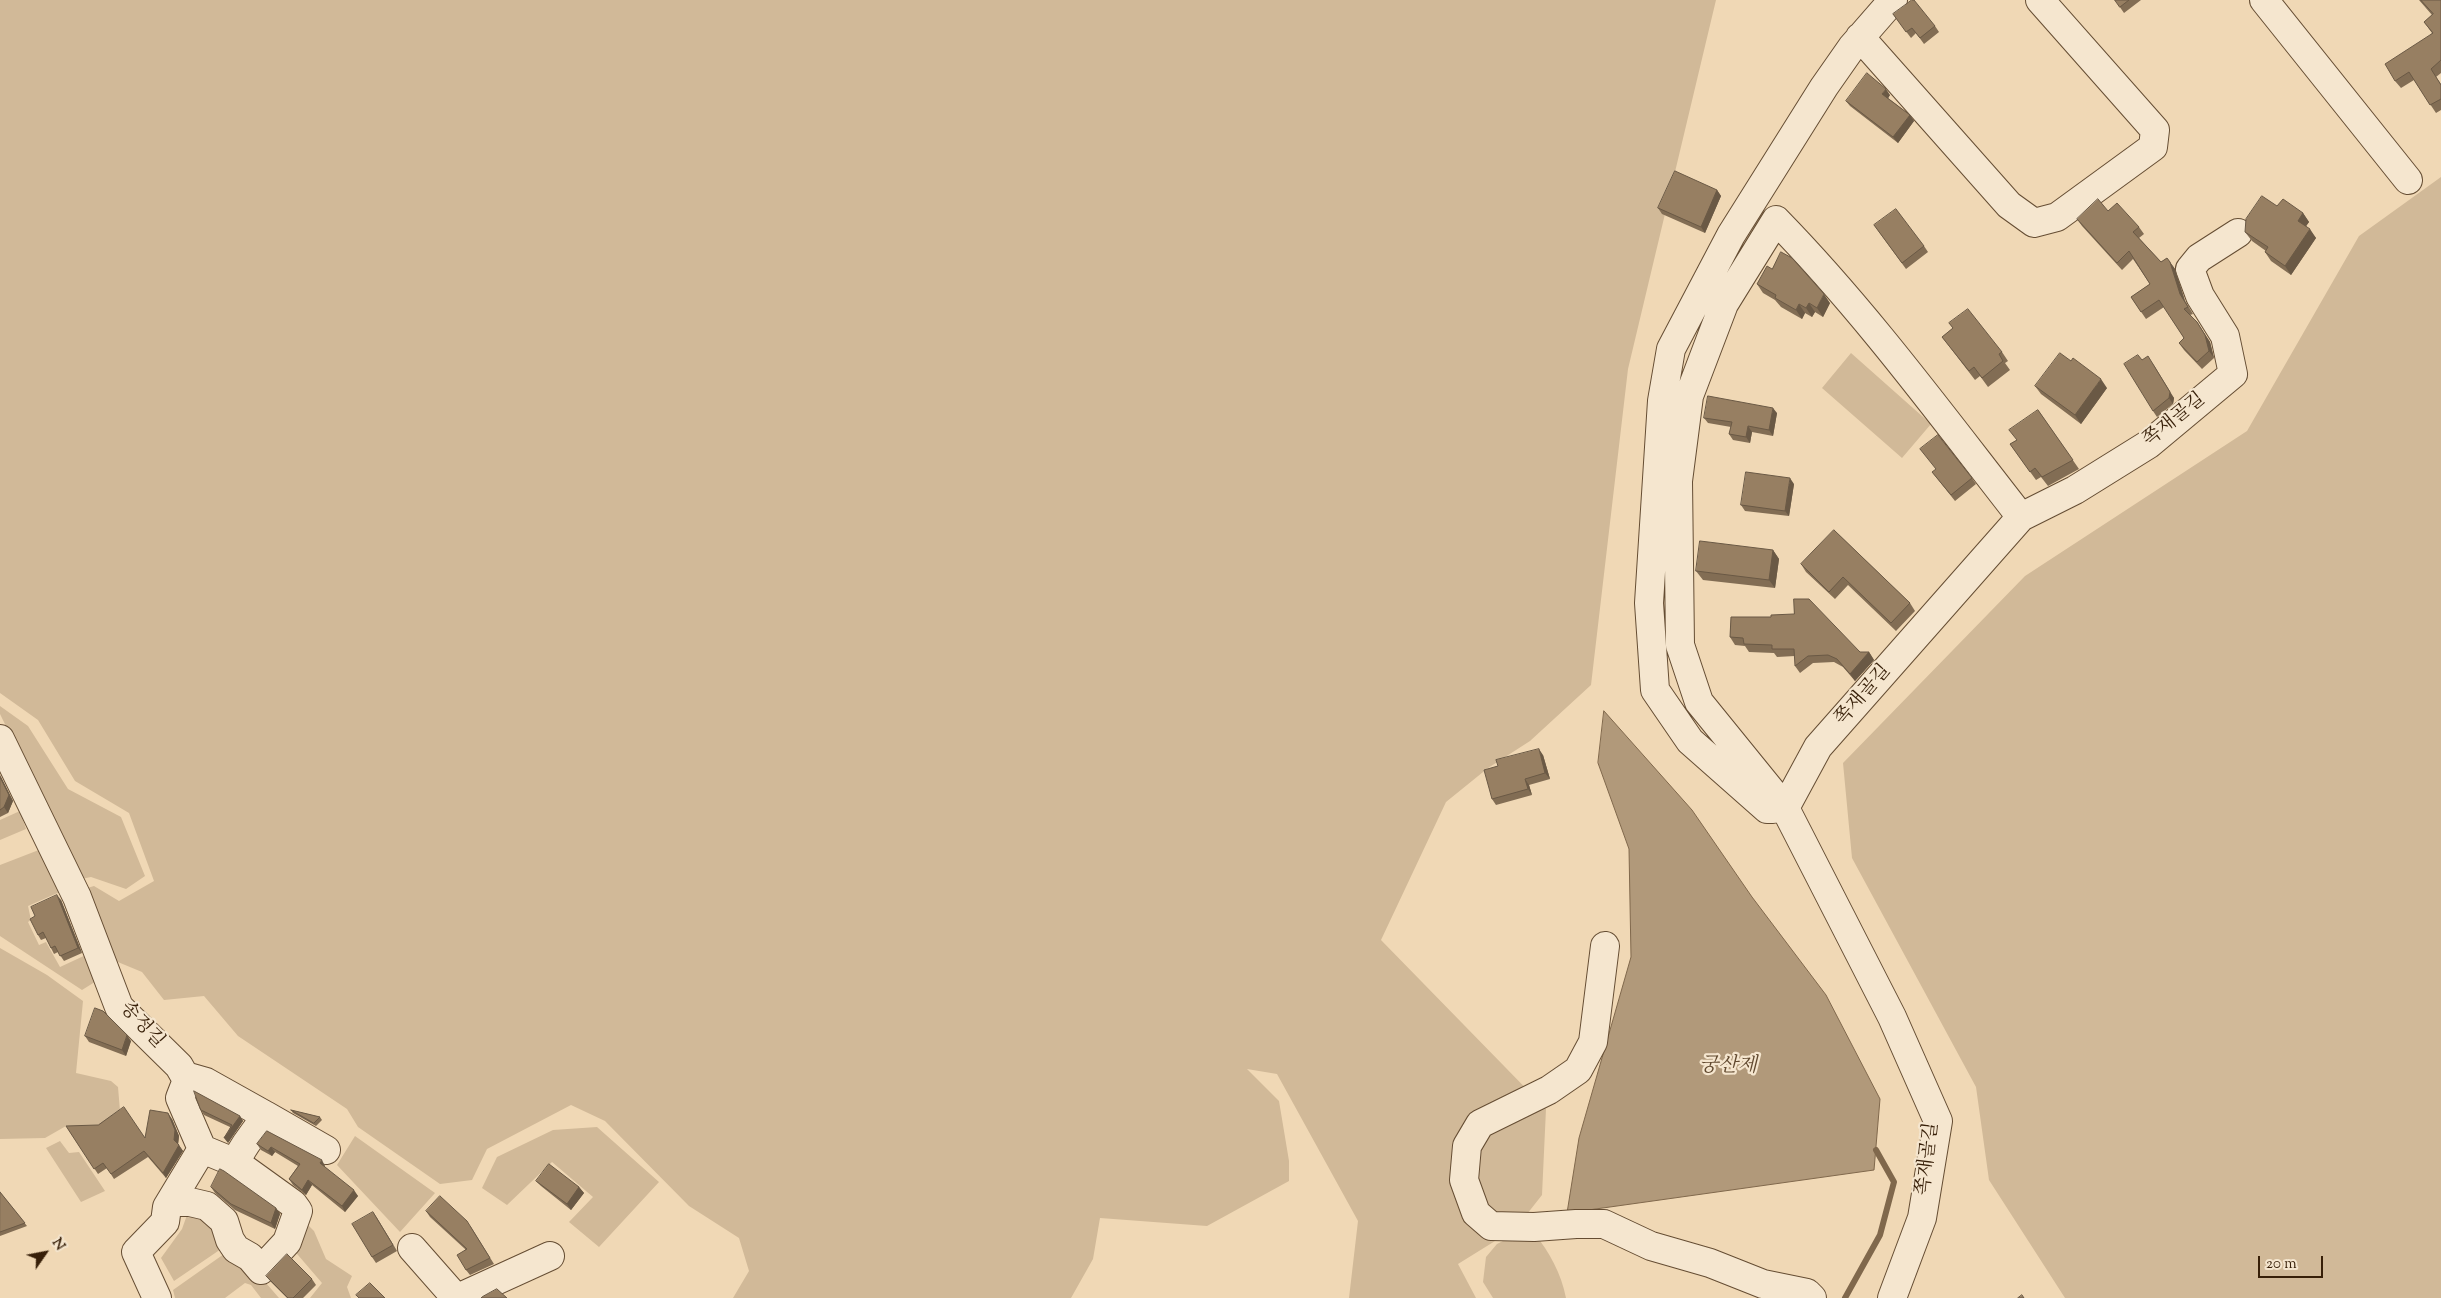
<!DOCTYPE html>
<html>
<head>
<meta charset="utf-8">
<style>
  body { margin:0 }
  #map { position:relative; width:2441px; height:1298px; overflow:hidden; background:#f0d8b5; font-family:"Sorts Mill Goudy",serif }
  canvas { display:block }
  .north { position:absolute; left:20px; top:1228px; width:50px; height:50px; -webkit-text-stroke:4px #f5e6cf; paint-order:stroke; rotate:57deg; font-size:14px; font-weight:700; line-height:20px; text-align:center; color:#371f08 }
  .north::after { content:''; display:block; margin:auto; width:18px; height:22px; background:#371f08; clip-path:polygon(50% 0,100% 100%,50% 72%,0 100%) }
  .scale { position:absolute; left:2258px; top:1256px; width:65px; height:22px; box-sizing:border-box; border:2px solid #371f08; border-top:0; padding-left:6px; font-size:15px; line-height:18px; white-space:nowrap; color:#371f08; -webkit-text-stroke:4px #f5e6cf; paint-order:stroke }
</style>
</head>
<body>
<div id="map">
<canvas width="2441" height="1298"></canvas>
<div class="north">N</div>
<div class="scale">20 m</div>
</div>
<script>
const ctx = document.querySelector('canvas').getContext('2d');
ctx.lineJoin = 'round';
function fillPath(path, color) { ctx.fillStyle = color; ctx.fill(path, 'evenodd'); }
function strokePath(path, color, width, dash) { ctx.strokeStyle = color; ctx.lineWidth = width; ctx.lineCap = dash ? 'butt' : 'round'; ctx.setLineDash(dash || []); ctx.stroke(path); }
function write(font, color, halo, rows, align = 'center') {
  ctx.font = font + ' "Sorts Mill Goudy","Noto Serif KR",serif'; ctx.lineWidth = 4.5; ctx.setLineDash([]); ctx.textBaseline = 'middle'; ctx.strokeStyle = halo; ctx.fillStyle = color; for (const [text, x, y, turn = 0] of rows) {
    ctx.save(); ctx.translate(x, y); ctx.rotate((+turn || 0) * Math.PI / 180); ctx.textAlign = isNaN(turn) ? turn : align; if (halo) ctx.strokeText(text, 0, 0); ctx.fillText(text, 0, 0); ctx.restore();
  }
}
fillPath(new Path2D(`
  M0 0H1716L1628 369 1591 685 1530 741 1488 768 1446 802 1381 940 1546 1109 1542 1195 1516 1228 1458 1264 1476 1298H1349L1358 1221 1277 1074 1247 1069 1279 1101 1289 1161V1181L1207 1226 1100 1218 1093 1259 1071 1298H733L749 1271 739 1238 689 1206 605 1121 571 1105 487 1149 472 1180 440 1184 358 1127 347 1109 238 1036 204 996 164 1000 142 972 113 960 84 889 94 886 119 901 154 881 129 813 75 781 38 720 0 693Z
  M2441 177V1298H2065L1989 1180 1976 1087 1852 858 1843 763 2025 576 2247 431 2359 236Z
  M1851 353 1931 424 1902 458 1822 388Z
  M0 706 28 726 68 789 121 817 145 876 126 889 91 877 81 879 0 714Z
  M20 811 26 829 0 840V820Z
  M44 848 62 891 28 906 31 920 28 922 39 945 46 942 60 967 88 954 98 980 82 990 0 936V865Z
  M0 948 47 975 83 1001 76 1073 111 1081 118 1087 120 1111 95 1129 66 1126 45 1138 0 1139Z
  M597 1127 659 1182 599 1247 569 1222 593 1197 552 1162 507 1205 482 1188 497 1157 553 1130Z
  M355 1136 435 1193 400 1232 337 1165Z
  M60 1141 69 1153 79 1152 105 1191 81 1202 46 1148Z
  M187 1215H203L219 1238 224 1247 174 1281 161 1258 182 1229Z
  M305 1222 314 1231 326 1259 352 1276 347 1287 351 1298H310L322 1283 292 1248Z
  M1534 1233C1550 1253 1561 1273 1566 1298H1493L1483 1282 1486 1257 1497 1244 1515 1235Z
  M224 1254 259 1275 279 1298H261L251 1285 245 1283 225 1298H175L173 1290Z`), '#d1b998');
const water = new Path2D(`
  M1604 711 1692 810 1752 897 1826 995 1880 1099 1874 1170 1567 1213 1579 1138 1631 957 1629 849 1598 763Z`);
fillPath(water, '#b1997a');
strokePath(water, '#80684c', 1);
strokePath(new Path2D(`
  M1845 1298 1880 1235 1894 1182 1876 1150`), '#80684c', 6);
const minor = new Path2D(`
  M2264 0 2408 180
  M1860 37 2009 205 2034 223 2057 217 2153 147 2155 130 2040 0
  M0 739 77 897 119 1007 179 1066 187 1080 180 1098 202 1149 167 1207 165 1222 136 1252 157 1298
  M1785 808 1818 747 2021 517 2075 490 2149 444 2233 374 2225 336 2200 296 2190 269 2199 258 2238 233
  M1773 809H1767L1690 741 1655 690 1649 603 1662 401 1671 349 1731 235 1824 87 1852 47 1893 0
  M1605 946 1593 1042 1578 1070 1549 1090 1480 1124 1467 1146 1464 1180 1476 1213 1491 1226 1534 1227 1576 1224H1604L1651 1246 1710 1263 1763 1284 1807 1293 1812 1298
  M185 1076 206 1082 265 1115C257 1133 243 1142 236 1163
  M265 1115 326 1150
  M170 1202H190L207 1206 224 1221 230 1240 236 1249 250 1257 261 1270 287 1242 298 1211 293 1204 236 1163 202 1149
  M412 1248 456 1298
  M458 1298 550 1256
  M1892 1298 1922 1218 1938 1121 1892 1017 1785 808 1699 702 1680 645 1678 481 1689 396 1724 304 1776 220C1865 311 1942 416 2021 517`);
strokePath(minor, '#654d33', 30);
strokePath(minor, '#f5e6cf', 28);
fillPath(new Path2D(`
  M2115 0H2141L2124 13Z
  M2419 0H2441V73L2436 77 2441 84V110L2436 113 2414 80 2401 88 2395 81 2432 33 2424 22 2432 15Z
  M1893 14 1935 26 1939 32 1924 44 1916 33 1911 38Z
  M1890 95 1888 98 1910 115 1914 121 1898 143 1850 106 1846 101Z
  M1717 190 1721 196 1705 233 1662 214 1658 208Z
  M2277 206 2303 213 2309 222 2306 226 2316 238 2291 275 2271 261 2265 252 2266 251 2252 241 2245 232Z
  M2108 211 2139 227 2144 234 2139 238 2161 262 2167 258 2175 269 2185 301 2193 314 2190 315 2197 322 2210 342 2214 358 2202 369 2184 350 2179 343 2184 338 2164 307 2146 319 2131 297 2150 284 2133 259 2122 270 2082 226 2077 219Z
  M1874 225 1924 246 1928 252 1906 269Z
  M1757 284 1830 303 1823 317 1815 312 1812 317 1805 313 1802 319 1781 307 1775 300 1763 293Z
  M1949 323 2002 352 2008 361 2005 363 2010 370 1988 387 1980 376 1975 380 1942 337 1953 328Z
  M2142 360 2174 398 2173 404 2157 417 2153 411Z
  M2035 386 2107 388 2081 424 2041 394Z
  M2038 410 2079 469 2048 486 2041 477 2036 480 2010 444 2017 440Z
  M1777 413 1773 436 1752 432 1750 443 1733 440 1729 434 1731 427 1708 423 1704 418Z
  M1932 472 1972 478 1976 484 1955 501Z
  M1794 484 1789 516 1745 511 1741 505Z
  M1834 530 1910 603 1915 611 1896 631 1848 585 1835 599 1806 572 1801 564Z
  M1773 550 1779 559 1775 588 1703 580 1696 571Z
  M1731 617 1860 652H1869L1874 660 1855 681 1843 667 1834 662 1813 663 1800 673 1795 666V656L1777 657 1774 653 1749 652 1745 646 1735 645 1730 637Z
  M1543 755 1550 779 1529 785 1532 795 1496 805 1492 799Z
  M0 775 13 801 8 813 0 817Z
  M61 900 82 953 64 961 58 952 54 954 46 938 41 940 38 935 35 916Z
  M85 1036 131 1041 126 1056 89 1042Z
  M201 1110 240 1116 243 1121 228 1143 230 1127 204 1115Z
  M291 1110 320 1117 322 1120 316 1126 293 1113Z
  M172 1119 179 1136 178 1144 183 1151 166 1178 148 1157 114 1179 107 1168 98 1174 66 1126 145 1138Z
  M267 1131 325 1166V1167L358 1196 345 1212 312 1185 306 1195 293 1185 289 1179 298 1166 275 1152 272 1156 261 1150 257 1144Z
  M536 1181 579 1187 584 1193 571 1210 541 1186Z
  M211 1187 276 1208 280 1214 275 1229 235 1210 215 1193Z
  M0 1192 27 1226 0 1236Z
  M426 1211 471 1227 494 1264 470 1275 466 1270 465 1249 430 1217Z
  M373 1212 397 1251 376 1263 372 1257Z
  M266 1276 312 1279 316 1285 303 1298H287L271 1282Z`), '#826d54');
fillPath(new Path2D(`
  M1886 89 1890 95 1887 100 1882 94Z
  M1910 115 1914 121 1898 143 1893 137Z
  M1717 190 1721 196 1705 233 1701 227Z
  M2303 213 2309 222 2304 229 2298 221Z
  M2310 229 2316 238 2291 275 2285 266Z
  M2170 262 2175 269 2185 301 2193 314 2180 294Z
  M1824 294 1830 303 1823 317 1817 308Z
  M1809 303 1815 312 1812 317 1806 308Z
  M1799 304 1805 313 1802 319 1796 310Z
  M2197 322 2210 342 2214 358 2209 351Z
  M2152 362 2174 398 2173 404 2169 398Z
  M2101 379 2107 388 2081 424 2075 415Z
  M1773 408 1777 413 1773 436 1769 430Z
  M1748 426 1752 432 1750 443 1746 437Z
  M1790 478 1794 484 1789 516 1785 511Z
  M1773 550 1779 559 1775 588 1769 580Z
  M1869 652 1874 660 1855 681 1850 674Z
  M1539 749 1543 755 1550 779 1545 773Z
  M0 775 13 801 8 813 4 807Z
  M1525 779 1529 785 1532 795 1528 789Z
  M57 895 61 900 82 953 78 948Z
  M127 1035 131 1041 126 1056 122 1050Z
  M168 1113 172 1119 179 1136 178 1145 174 1140Z
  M240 1116 243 1121 228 1143 224 1138Z
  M179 1145 183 1151 166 1178 163 1173Z
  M271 1147 275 1152 272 1156 268 1151Z
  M322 1160 325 1166 324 1168 320 1163Z
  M308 1180 312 1185 306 1195 302 1190Z
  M579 1187 584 1193 571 1210 567 1204Z
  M354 1190 358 1196 345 1212 342 1206Z
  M276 1208 280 1214 275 1229 271 1223Z
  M373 1212 377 1218 397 1251 393 1245Z`), '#6a5945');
const building = new Path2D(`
  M1912 0H1914L1935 26 1920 38 1912 28 1906 32 1893 14Z
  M2115 0H2129L2120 7Z
  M2421 0H2441V60L2431 69 2441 85V99L2430 105 2409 72 2395 81 2385 64 2433 33 2424 22 2433 14Z
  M1867 73 1886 89 1882 94 1910 115 1893 137 1846 101Z
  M1675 171 1717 190 1701 227 1658 208Z
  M2262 196 2277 206 2283 199 2303 213 2298 221 2310 229 2285 266 2265 252 2268 247 2245 232 2246 219Z
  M2098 199 2108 211 2117 203 2139 227 2133 232 2161 262 2167 258 2170 262 2180 294 2188 307 2184 309 2197 322 2205 335 2209 351 2197 362 2179 343 2184 338 2159 300 2141 312 2131 297 2150 284 2129 251 2117 263 2077 219Z
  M1896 209 1924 246 1902 263 1874 225Z
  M1781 252 1792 258 1824 294 1817 308 1809 303 1806 308 1799 304 1796 310 1775 298 1776 295 1757 284 1767 266 1772 269Z
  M1968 309 2002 352 1999 354 2003 361 1982 378 1974 367 1969 371 1942 337 1953 328 1949 323Z
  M2060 353 2071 361 2073 358 2101 379 2075 415 2035 386Z
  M2138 355 2142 360 2148 356 2170 392 2169 398 2153 411 2124 364Z
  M1708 396 1773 408 1769 430 1748 426 1746 437 1729 434 1732 422 1704 418Z
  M2038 410 2073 460 2042 477 2035 468 2030 472 2010 444 2017 440 2009 430Z
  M1938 435 1972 478 1951 495 1932 472 1936 469 1920 449Z
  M1746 472 1790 478 1785 511 1741 505Z
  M1834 530 1910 603 1891 623 1843 577 1829 592 1801 564Z
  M1700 541 1773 550 1769 580 1696 571Z
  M1794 599H1809L1860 652H1869L1850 674 1837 659 1828 655 1808 656 1795 666 1794 649H1772V645L1744 644 1743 638 1730 637 1731 617H1771V615L1794 614Z
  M1539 749 1545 773 1525 779 1528 789 1492 799 1484 770 1498 766 1496 760Z
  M0 777 9 795 4 807 0 810Z
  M57 895 78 948 60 956 55 946 51 948 43 932 38 935 30 919 35 916 31 907Z
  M95 1008 103 1011 127 1035 122 1050 85 1036Z
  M194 1091 240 1116 224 1138 232 1125 201 1110Z
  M124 1107 145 1138 150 1110 168 1113 175 1130 174 1140 179 1145 163 1173 144 1151 111 1174 103 1163 94 1169 66 1126 98 1125Z
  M291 1110 320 1117 314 1123Z
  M267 1131 322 1160 320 1163 354 1190 342 1206 308 1180 302 1190 289 1179 300 1164 271 1147 268 1151 257 1144Z
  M549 1164 579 1187 567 1204 536 1181Z
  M220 1169 224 1171 276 1208 271 1223 231 1204 211 1187Z
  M0 1192 25 1223 0 1232Z
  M440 1196 467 1221 490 1258 466 1270 457 1255 467 1249 426 1211Z
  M373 1212 393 1245 372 1257 352 1224Z
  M287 1254 312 1279 293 1298H288L266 1276Z
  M370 1283 385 1298H359L356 1295Z
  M497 1289 507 1298H481L482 1297Z
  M2022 1295 2024 1298H2018Z`);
fillPath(building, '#977f62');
strokePath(building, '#6a5945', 1);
write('19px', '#371f08', '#f5e6cf', [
  ["쪽재골길",2175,421,-39],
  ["쪽재골길",1864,696,-49],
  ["송정길",141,1026,47],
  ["쪽재골길",1929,1159,-83]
]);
write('italic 20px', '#624a30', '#f5e6cf', [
  ["궁산제",1728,1068]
]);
</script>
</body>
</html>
